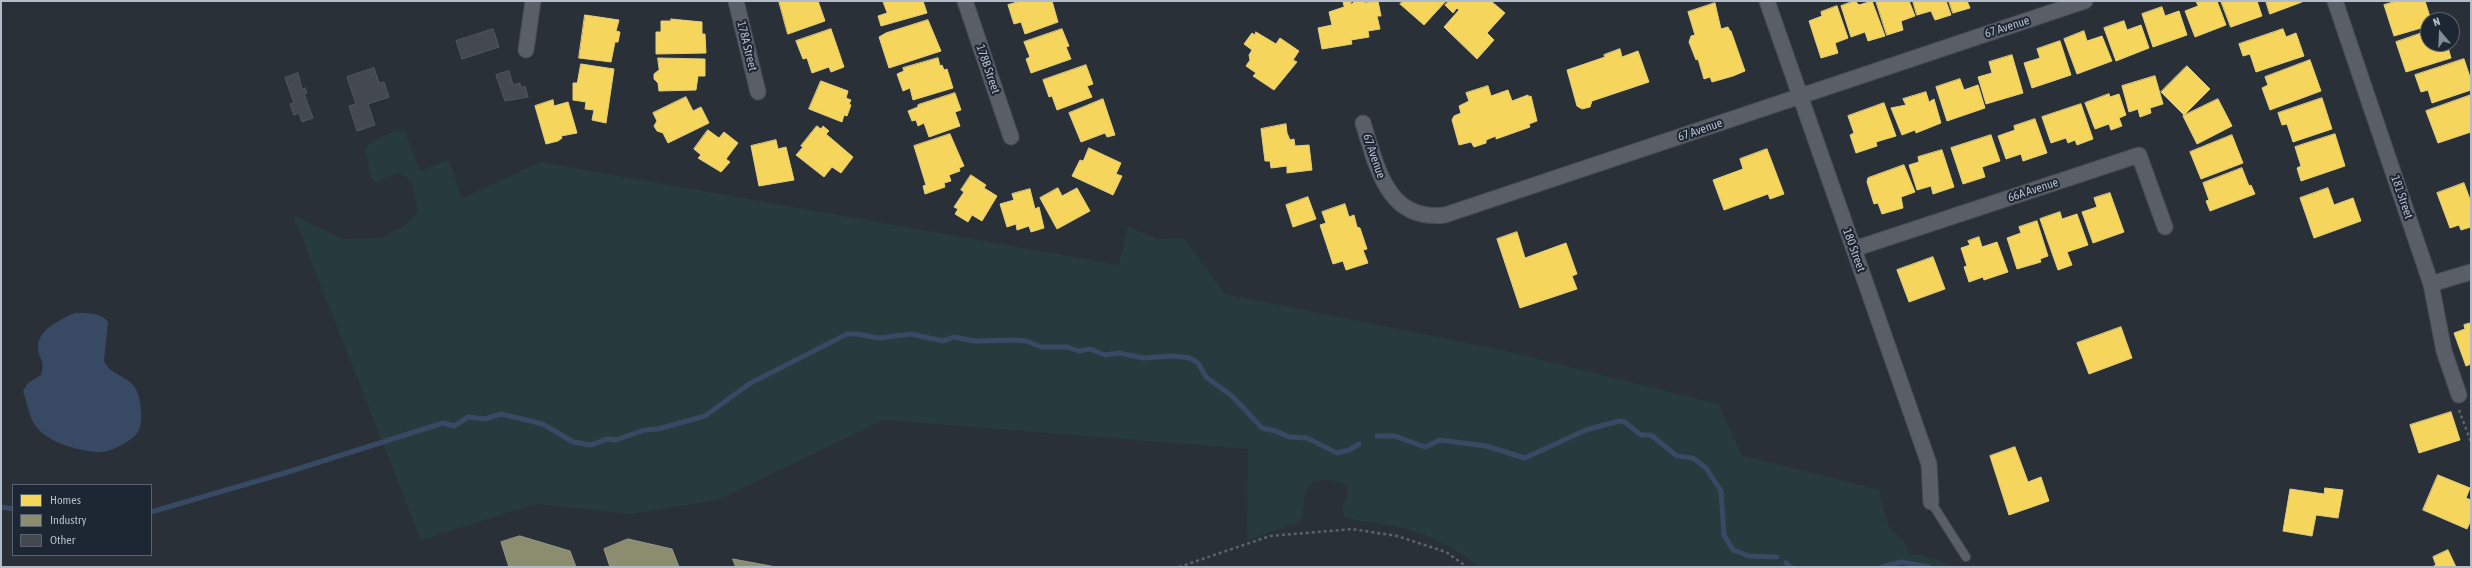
<!DOCTYPE html>
<html>
<head>
<meta charset="utf-8">
<style>
  body { margin:0 }
  #map { position:relative; width:2472px; height:568px; overflow:hidden; background:#2a3038; font-family:"Asap Condensed",sans-serif }
  canvas { display:block }
  .frame { position:absolute; inset:0; border:2px solid #b4bcc9; pointer-events:none }
  .legend { position:absolute; left:12px; top:484px; width:140px; height:72px; box-sizing:border-box; background:#1d2633; border:1px solid #59626f; margin:0; padding:5px 7px; list-style:none; font-size:12px; color:#b4bcc9 }
  .legend li { display:flex; align-items:center; gap:8px; height:20px }
  .legend b { width:20px; border:1px solid #59626f }
  .north { position:absolute; left:2420px; top:12px; width:40px; height:40px; box-sizing:border-box; background:#1d2633; border:1px solid #59626f; border-radius:50%; rotate:341deg; font-size:11px; font-weight:700; line-height:16px; text-align:center; color:#b4bcc9 }
  .north::after { content:''; display:block; margin:auto; width:14px; height:18px; background:#848b96; clip-path:polygon(50% 0,100% 100%,50% 72%,0 100%) }
</style>
</head>
<body>
<div id="map">
<canvas width="2472" height="568"></canvas>
<div class="frame"></div>
<ul class="legend">
<li><b style="height:11px;background:#f6d55c"></b>Homes</li>
<li><b style="height:11px;background:#8c8c6e"></b>Industry</li>
<li><b style="height:11px;background:#444950"></b>Other</li>
</ul>
<div class="north">N</div>
</div>
<script>
const ctx = document.querySelector('canvas').getContext('2d');
ctx.lineJoin = 'round';
function fillPath(path, color) { ctx.fillStyle = color; ctx.fill(path, 'evenodd'); }
function strokePath(path, color, width, dash) { ctx.strokeStyle = color; ctx.lineWidth = width; ctx.lineCap = dash ? 'butt' : 'round'; ctx.setLineDash(dash || []); ctx.stroke(path); }
function write(font, color, halo, rows, align = 'center') {
  ctx.font = font + ' "Asap Condensed",sans-serif'; ctx.lineWidth = 4; ctx.setLineDash([]); ctx.textBaseline = 'middle'; ctx.strokeStyle = halo; ctx.fillStyle = color; for (const [text, x, y, turn = 0] of rows) {
    ctx.save(); ctx.translate(x, y); ctx.rotate((+turn || 0) * Math.PI / 180); ctx.textAlign = isNaN(turn) ? turn : align; if (halo) ctx.strokeText(text, 0, 0); ctx.fillText(text, 0, 0); ctx.restore();
  }
}
fillPath(new Path2D(`
  M404 129 420 171 449 160 462 199 540 162 1119 265 1128 226 1157 239 1184 238 1225 294 1507 351 1719 404 1741 455 1880 490C1882 503 1883 516 1890 527 1897 537 1908 542 1909 555L1919 554 1956 567H1478C1454 544 1420 531 1387 525 1374 522 1358 522 1345 517L1342 510 1348 492 1347 486C1340 481 1334 481 1326 480 1301 478 1306 501 1302 519L1297 523 1247 540 1248 449 883 420 718 500 630 514 536 504 421 540 293 215 343 239 382 238 404 226 418 212C412 192 419 181 397 173L377 182 371 179 365 148 382 136Z`), '#273a3e');
fillPath(new Path2D(`
  M75 313C86 313 101 312 108 322L104 361C111 377 133 376 138 394 141 403 143 421 139 430 136 439 111 452 101 452 81 452 47 443 35 425 29 417 27 401 23 391L28 383 41 375C46 360 39 361 38 348 37 330 61 319 75 313Z`), '#384963');
const homes = new Path2D(`
  M779 1H818L825 21 788 34Z
  M883 1H923L927 13 881 26 878 16 887 13Z
  M1021 1H1052L1058 22 1025 34 1021 22 1014 24 1008 5Z
  M1343 1H1351V5L1355 1H1364L1365 3 1378 1 1381 16H1377L1380 29 1368 31 1369 37 1351 40 1352 44 1322 49 1318 28 1332 25 1329 12 1344 7Z
  M1403 1H1446L1424 25 1400 4Z
  M1449 1H1491L1505 13 1487 33 1494 40 1477 59 1444 27 1459 10 1457 8 1453 13 1445 5Z
  M1855 1 1859 5 1872 1 1885 36 1868 41 1865 32 1851 37 1841 6Z
  M1876 1H1909L1915 16 1901 21 1903 30 1887 35Z
  M1913 1H1946L1951 15 1935 20 1931 11 1917 15Z
  M1949 1H1967L1970 8 1953 13Z
  M2196 1H2217L2226 25 2195 37 2185 11 2198 6Z
  M2221 1H2257L2262 16 2231 27Z
  M2266 1H2302V2L2270 14Z
  M2397 1H2425L2431 20H2428V26L2394 36 2384 5Z
  M1715 3 1721 29 1728 27 1730 31H1731L1745 71 1733 76 1712 82 1710 77 1704 79 1698 59 1696 60 1689 42 1691 36 1695 35 1688 12Z
  M1837 6 1848 38 1835 43 1838 53 1821 58 1809 21 1822 16 1821 12Z
  M2162 7 2165 16 2179 11 2187 35 2153 47 2142 14Z
  M585 15 619 20 616 31 620 32 618 42H615L611 62 579 58Z
  M671 19 702 22V34H705L706 53 656 54V32H661V21H671Z
  M928 20 941 51 889 68 879 37 886 33Z
  M2124 21 2127 30 2141 25 2149 48 2116 61 2104 28Z
  M831 29 844 67 831 72 829 67 812 73 807 58 803 59 796 41Z
  M1062 29 1069 46 1066 47 1071 59 1031 73 1026 59 1030 57 1024 42Z
  M2283 29 2286 37 2296 33 2304 56 2256 72 2250 54 2243 56 2239 44Z
  M2084 31 2087 41 2102 36 2112 61 2077 74 2064 39Z
  M2428 31V44H2447L2451 58 2406 72 2396 42Z
  M1256 32 1276 44 1280 38 1299 51 1293 60 1297 62 1274 90 1253 76 1256 73 1246 66 1250 60 1249 55 1252 50 1244 44 1252 33 1255 35Z
  M2060 41 2071 75 2032 88 2024 63 2040 58 2037 49Z
  M1620 49 1622 57 1638 51 1649 82 1592 101 1590 107 1582 109 1577 106 1567 70 1605 57 1604 55Z
  M2012 55 2023 93 1986 104 1978 77 1992 73 1989 62Z
  M658 58 705 59V76H698L696 90 659 91 658 83 654 79V74L659 70Z
  M938 58 940 66 942 65 944 70 947 69 953 88 913 100 910 88 903 91 897 74 904 71 903 68Z
  M2464 59 2471 80V90L2432 103 2428 90 2421 92 2415 75Z
  M2310 60 2321 91 2270 110 2262 88 2268 85 2265 77Z
  M581 64 614 69 606 123 592 120 594 110 585 109 586 102 573 100V83H577Z
  M1086 65 1093 84 1087 86 1092 97 1057 110 1052 96 1049 97 1043 80Z
  M2187 66 2210 89 2184 115 2161 92Z
  M2155 76 2163 104 2150 108 2151 113 2140 117 2138 109 2129 112 2122 86Z
  M1960 79 1964 90 1978 85 1985 108 1947 121 1936 87Z
  M821 81 848 91 846 98 851 100 849 104 851 105 847 116 844 115 842 122 809 109Z
  M1488 86 1491 96 1508 90 1512 101 1528 95 1529 97 1531 96 1537 121 1529 124 1530 127 1499 138 1496 139V136L1486 140V143L1474 147 1471 142 1459 145 1452 120 1454 116 1461 113 1459 106 1469 101 1466 93Z
  M1926 92 1929 102 1934 99 1941 123 1916 133 1915 130 1902 135 1891 108 1906 105 1903 99Z
  M955 93 961 110 955 112 960 126 929 137 924 123 918 126 916 120 912 121 908 111 918 107V105Z
  M2109 94 2110 97 2119 94 2126 115 2119 118 2122 126 2111 130 2109 124 2095 129 2085 103Z
  M2471 95V132L2438 143 2426 111Z
  M686 97 693 111 701 107 709 123 668 143 663 133 657 131 654 126 657 121 653 113Z
  M2322 98 2332 129 2293 142 2287 124 2282 125 2278 113Z
  M1103 99 1115 135 1107 137 1105 133 1081 142 1069 113Z
  M2218 99 2232 126 2197 144 2183 116Z
  M553 100 554 106 568 102 577 133 561 136 562 138 558 141 546 144 535 106Z
  M1884 103 1896 136 1876 142 1877 146 1856 153 1850 135 1854 133 1848 116Z
  M2081 104 2093 139 2077 145 2075 140 2068 143 2066 138 2051 143 2042 117Z
  M2035 119 2047 153 2023 161 2021 154 2006 159 1998 136 2015 130 2014 126Z
  M1286 124 1287 133 1290 140 1294 139 1295 146 1309 145 1312 170 1287 173V166L1271 168 1270 161H1265L1261 129Z
  M817 126 821 129 823 126 829 131 826 134 853 157 841 173 832 167 824 177 796 155 803 147 801 146Z
  M708 130 719 138 724 132 738 143 726 159 730 162 721 172 698 158 701 155 694 149Z
  M950 134 964 166 959 168 960 171 949 175 951 181 944 183 945 187 925 194 923 186 926 185 914 146Z
  M2335 134 2345 166 2301 181 2297 168 2301 166 2295 147Z
  M1991 135 2000 161 1982 167 1985 177 1963 184 1951 148Z
  M2232 135 2243 163 2201 179 2190 152Z
  M776 140 778 149 786 147 794 180 759 186 751 146Z
  M1089 148 1121 163 1116 174 1122 176 1113 195 1072 176 1080 160 1083 161Z
  M1767 149 1784 194 1770 199 1768 194 1724 210 1713 180 1743 169 1740 159Z
  M1942 150 1954 187 1933 194 1931 186 1917 190 1909 165 1919 162 1918 157Z
  M1904 165 1915 192 1901 197 1903 208 1882 214 1878 203 1874 204 1867 182 1868 178Z
  M2242 168 2249 186 2251 185 2255 194 2210 211 2206 201 2209 200 2203 183Z
  M971 175 986 185 984 188 997 196 982 221 972 215 968 222 955 214 958 209 954 207 964 192 961 190Z
  M2464 183 2471 202V227L2461 230 2459 225 2450 228 2437 193Z
  M1058 188 1062 196 1077 188 1090 211 1057 229 1040 198Z
  M2328 188 2334 205 2353 198 2361 221 2314 238 2300 198Z
  M1030 189 1035 209 1039 207 1044 228 1031 232 1029 226 1017 230 1016 224 1007 227 1000 204 1014 200 1012 194Z
  M2110 193 2124 232 2093 243 2082 212 2097 207 2094 198Z
  M1308 197 1316 219 1293 227 1286 205Z
  M1345 204 1349 217 1354 215 1357 227 1360 228 1367 249 1363 250 1368 263 1346 270 1343 261 1333 264 1320 225 1326 223 1322 212Z
  M2060 212 2062 219 2077 214 2088 245 2067 252 2072 265 2058 270 2040 219Z
  M2037 221 2048 256 2040 259 2041 262 2017 269 2007 238 2021 233 2019 227Z
  M1517 232 1525 258 1566 243 1577 274 1572 276 1577 289 1520 308 1497 239Z
  M1979 237 1982 247 1997 242 2008 272 1984 280 1983 277 1969 282 1964 267 1967 266 1961 248 1970 245 1968 241Z
  M1933 257 1945 289 1909 302 1897 270Z
  M2471 323V364L2466 366 2454 333 2465 329 2464 325Z
  M2121 327 2132 358 2089 374 2077 343Z
  M2451 412 2460 440 2419 453 2410 425Z
  M2015 447 2028 482 2041 477 2049 501 2009 515 1990 456Z
  M2438 475 2470 488 2466 498 2471 500V520L2467 529 2423 510Z
  M2325 488 2343 490 2338 518 2316 515 2312 536 2283 531 2290 489 2324 494Z
  M2448 550 2456 567H2432L2436 565 2433 557Z`);
fillPath(homes, '#f6d55c');
strokePath(homes, '#e2ce7d', 1);
const industry = new Path2D(`
  M520 536 570 551 576 567H509L501 542Z
  M628 539 672 549 679 567H610L604 549Z
  M733 559 776 567H736Z`);
fillPath(industry, '#8c8c6e');
strokePath(industry, '#989a89', 1);
strokePath(new Path2D(`
  M1377 436H1395L1425 447 1440 440 1486 446 1525 458 1586 430 1619 421 1625 422 1641 435H1651L1677 456 1693 458 1706 468 1721 491 1724 535 1733 550 1749 556 1777 557
  M1 507 13 509
  M151 512 288 472 443 423 454 426 468 417 485 419 501 414 543 424 573 442 591 445 607 439 616 440 644 430 658 429 705 416 749 384 847 334H857L878 338 911 334 943 341 954 337 974 341 1015 340 1026 341 1042 347H1067L1079 351 1090 349 1105 355 1119 353 1143 358 1173 356 1190 358 1198 363 1206 377 1232 396 1262 428 1276 431 1289 437 1307 438 1337 453 1349 450 1359 444
  M1786 563 1791 567
  M1882 567 1901 562 1929 567`), '#384963', 5);
const building = new Path2D(`
  M493 29 499 47 462 59 456 41Z
  M374 68 379 83 384 82 389 97 368 104 375 125 357 131 349 106 356 104 347 77Z
  M509 71 513 85 520 83 521 88 525 86 528 97 505 101 496 75Z
  M298 73 302 89 305 88 307 93 304 94 313 118 302 122 299 113 294 115 290 104 294 103 285 78Z`);
fillPath(building, '#444950');
strokePath(building, '#52575f', 1);
const lane = new Path2D(`
  M1931 502 1966 557`);
const street = new Path2D(`
  M736 1 758 92
  M965 1 1011 137
  M1767 1 1929 464 1931 502
  M2335 1 2431 284 2444 351 2459 395
  M526 50 533 1
  M1363 123C1377 167 1387 222 1445 215L2085 1
  M1854 249 2139 155 2165 227
  M2431 284 2471 272`);
strokePath(lane, '#484c53', 10);
strokePath(street, '#484c53', 17);
strokePath(new Path2D(`
  M2459 410 2471 442
  M1179 567 1270 536 1352 529 1397 536 1446 552 1467 567`), '#5d636a', 2.5, [3, 3]);
strokePath(lane, '#5a5e66', 8);
strokePath(street, '#5a5e66', 15);
write('12px', '#b4bcc9', '#1d2633', [
  ["67 Avenue",2007,27,-18],
  ["178A Street",747,46,76],
  ["178B Street",988,69,71],
  ["67 Avenue",1700,130,-19],
  ["67 Avenue",1374,156,71],
  ["66A Avenue",2033,190,-18],
  ["181 Street",2402,197,71],
  ["180 Street",1854,250,70]
]);
</script>
</body>
</html>
